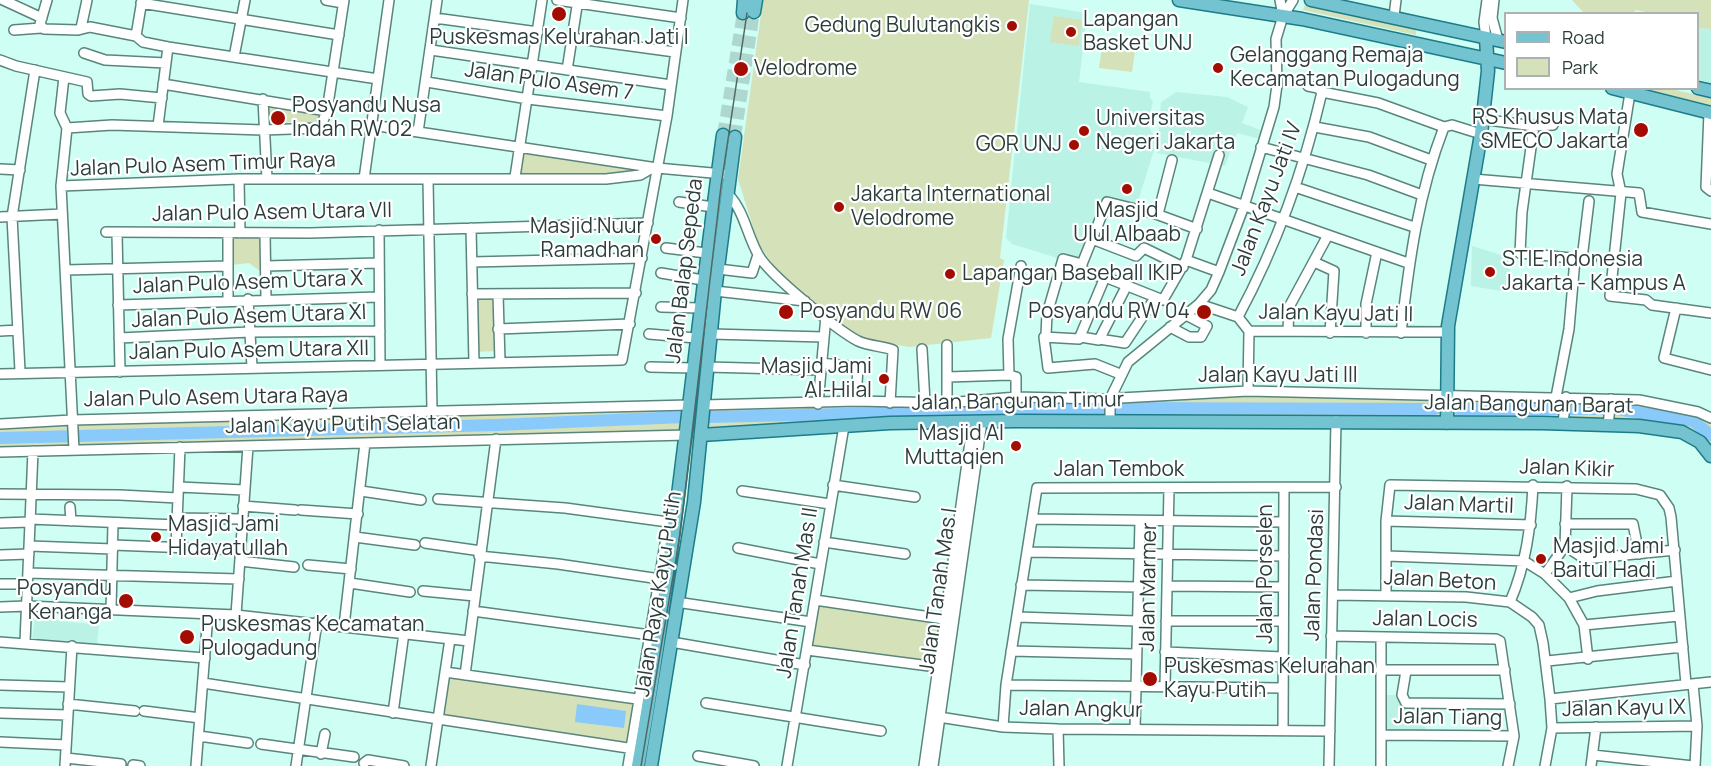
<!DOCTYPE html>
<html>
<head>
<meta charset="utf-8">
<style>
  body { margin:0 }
  #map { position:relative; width:1711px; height:766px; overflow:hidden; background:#cffef4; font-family:Manrope,sans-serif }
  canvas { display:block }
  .legend { position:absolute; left:1504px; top:12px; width:195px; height:78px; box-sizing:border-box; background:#fff; border:2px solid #abb2b1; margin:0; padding:8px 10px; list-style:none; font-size:18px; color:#2c3e3b }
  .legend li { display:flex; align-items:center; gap:12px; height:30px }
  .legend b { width:30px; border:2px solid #abb2b1 }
</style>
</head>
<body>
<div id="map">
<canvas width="1711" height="766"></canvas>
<ul class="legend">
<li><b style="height:8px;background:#73c4d0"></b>Road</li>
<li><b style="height:16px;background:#d5e1b8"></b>Park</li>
</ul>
</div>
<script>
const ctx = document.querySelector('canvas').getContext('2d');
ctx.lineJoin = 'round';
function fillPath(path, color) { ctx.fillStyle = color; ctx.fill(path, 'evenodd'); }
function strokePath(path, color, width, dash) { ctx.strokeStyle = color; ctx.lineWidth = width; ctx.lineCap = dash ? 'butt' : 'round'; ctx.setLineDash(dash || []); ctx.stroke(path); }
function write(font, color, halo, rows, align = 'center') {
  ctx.font = font + ' Manrope,sans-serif'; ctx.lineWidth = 4.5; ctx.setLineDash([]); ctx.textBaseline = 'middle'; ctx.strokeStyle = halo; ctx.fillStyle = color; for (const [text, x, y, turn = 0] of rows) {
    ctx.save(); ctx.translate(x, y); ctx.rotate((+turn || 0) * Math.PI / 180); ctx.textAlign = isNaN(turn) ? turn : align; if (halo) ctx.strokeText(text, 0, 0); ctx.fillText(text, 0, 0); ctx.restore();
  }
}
fillPath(new Path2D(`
  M1030 4 1087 13 1079 82 1150 92V98L1153 101 1148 126 1155 137 1154 150 1136 208 1106 199 1080 265 1012 244 1006 238Z
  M1698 28 1711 29V91L1698 88Z
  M1176 92 1227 97 1248 107 1242 123 1263 131 1260 139 1237 133 1225 166 1157 153 1161 102Z
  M1472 246 1511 258 1508 292 1471 286Z
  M35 618 99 625 97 646 32 640Z
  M1381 695H1397L1401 704 1426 706 1425 736H1381Z`), '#baf2e6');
fillPath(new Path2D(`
  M763 0H1029L1000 258 1004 260 991 338 909 347 863 339 808 307 778 272 758 243 738 179Z
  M1572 0H1711V29L1698 28V14L1650 13 1636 10 1633 13H1584Z
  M1305 5 1416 30V35L1303 10Z
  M1054 16 1082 20 1079 46 1050 42Z
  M1102 47 1135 51 1132 72 1099 68Z
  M1638 89H1671L1711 98V106Z
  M265 104 319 112 318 123 266 122Z
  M520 153 649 168 636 174 515 181Z
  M231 235H263L264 274 249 263 232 265Z
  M475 295H492L496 351 477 352Z
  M1248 391 1611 399 1711 418V456L1700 442 1639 426 1016 421 701 435 704 405Z
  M690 405 687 435 0 452V425Z
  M817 603 941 623 935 664 811 645Z
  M450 674 644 697 635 743 444 717Z`), '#d5e1b8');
fillPath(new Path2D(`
  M577 704 626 711 624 728 575 722Z`), '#89cafa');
strokePath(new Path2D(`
  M1458 409H1603
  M1616 409 1693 421 1711 435
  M709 417 1110 408 1435 409
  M0 438 497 425 683 417`), '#89cafa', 12);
strokePath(new Path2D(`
  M723 135 743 13
  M735 137 754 12`), '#aed8cf', 12, [12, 6]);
const minor = new Path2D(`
  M3 0 42 18
  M47 0 40 24 44 29 78 30 90 27 136 36
  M326 0 343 3
  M557 0 681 18
  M1280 0 1283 16
  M1494 0 1492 18 1498 40
  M141 3 339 35
  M1394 16 1396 0
  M435 18 538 32
  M81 28 87 0
  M14 30 41 28
  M136 36 143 42 168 47 378 79
  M136 36 142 0
  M572 38 675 52
  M1486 38 1484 22 1487 0
  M431 50 671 85
  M84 53 105 60 166 63
  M234 57 245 0
  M0 60 16 66 87 82 88 94 91 96 120 94 162 98
  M567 70 578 0
  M427 82 528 99 667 116
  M163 84 327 111
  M1308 86 1318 88 1322 92
  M1322 92 1378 103 1444 127
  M1630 93 1617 174 1621 193 1610 296 1646 300 1652 305 1711 313
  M263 99 267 179
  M1709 113 1706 187 1711 191
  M1488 120 1534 126 1553 125
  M372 125 657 168 723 174
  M158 126 168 47
  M1534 126 1522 212 1520 253 1591 260
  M1315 127 1369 137 1431 160
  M1444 127 1452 125 1481 134
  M67 128 112 125 263 130 320 128 327 111 344 0
  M418 132 437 0
  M1261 147 1368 175 1422 195
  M0 169 20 170
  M515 177 542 0
  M239 179 240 233
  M364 179 389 0
  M428 179 432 411
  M1473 179 1639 193 1642 212 1711 224
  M61 186 67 128 60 113 64 77
  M1295 187 1414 227
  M1208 193 1408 263
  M728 194C745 212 747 236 759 256 770 275 837 330 858 341 869 346 882 346 893 350L890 403
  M679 202 713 207
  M1158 214 1172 160
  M0 217 62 214
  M471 228 474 363
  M379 230 380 365
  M106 232 310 233 648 223
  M117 233 120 372
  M265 233 266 299
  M1092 239 1136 256 1144 248 1183 267
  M666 248 706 253
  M1582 259 1589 201
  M1186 260 1219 155
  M472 262 642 258
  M1314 262 1334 271 1330 333
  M1082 264 1107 202 1156 214 1197 229
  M266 266 378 263
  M718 269 752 273 758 255
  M65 270 228 266
  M661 273 703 280
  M715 291 805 301
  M472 294 636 293
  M498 294 500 362
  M248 299 252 367
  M228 300V233
  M1199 304 1238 317 1249 331
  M118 305 379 297
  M661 307 699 308
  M1676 308 1664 358 1711 370
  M1238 317C1276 246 1304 170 1322 92
  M1170 327 1189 337H1201L1207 326 1186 315
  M498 329 630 324
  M0 331 18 330
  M1288 331 1289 307 1328 235
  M1366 333V304L1377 252
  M1401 333C1409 262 1418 194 1444 127
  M649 334 696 338
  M711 334 824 337
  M1046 335 1047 314 1063 259 1082 264V270L1104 278
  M1081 337 1099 340 1127 285
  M119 338 250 332 380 331
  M1099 339 1125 343 1155 298
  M947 345V403
  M922 349 925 403
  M821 363 858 367 856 401
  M650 367 693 368
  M707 367 821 370
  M20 371 12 217 35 70
  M0 374 622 360 667 116 683 0
  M1120 374 1095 364 1048 368 1044 337 1079 339 1105 277 1163 300 1186 260 1219 272
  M948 377 1009 375
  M1248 391 1249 331 1448 332
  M1016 397V377L1009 375 1008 339 1021 266
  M1556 397 1569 329 1575 259
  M818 404 826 316
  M704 405 856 401 947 403 1016 397 1102 399 1248 391 1639 400 1698 412 1711 418
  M1110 420V399L1128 362 1199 304 1211 290 1219 272 1244 206 1274 107 1277 85 1276 39 1283 16 1293 0
  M1563 423 1566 397
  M0 424 72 420 690 405
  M1608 425 1611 399
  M74 450 61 186 239 179H606L640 175 652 168
  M0 452 687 435
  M833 485 915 497
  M179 487 244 490
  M361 491 421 500
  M742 491 830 504
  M0 494 120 495 178 498
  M438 499 565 508 668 522
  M243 506 295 510
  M70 507 71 521
  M301 510 358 514
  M177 518 243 519
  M30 519 177 525
  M1032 519 1284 522
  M1386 521 1531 525
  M0 523 30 522
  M1565 524H1633L1639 554
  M355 537 415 545
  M824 542 905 554
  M425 543 481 551
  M113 545 241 550
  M29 546 113 549
  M1565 546 1585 559 1675 550
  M176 547 180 447
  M738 548 820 564
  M1028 552 1284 556
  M0 555 29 554
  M479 556 558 564 660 579
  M1387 556 1524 561 1545 574 1569 598 1584 625 1588 659
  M240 561 294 567
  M308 565 351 569
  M28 573 239 579
  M1545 574 1565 546 1567 486
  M350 583 410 592
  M0 584H28
  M1021 585 1139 587
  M1167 586 1283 587
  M423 591 475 596
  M1333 595 1466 597 1510 602 1532 617 1539 625 1543 643 1550 699 1552 728 1545 766
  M1386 596V521L1390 485 1636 489 1660 495 1669 508 1671 517 1686 684
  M1569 598 1597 591 1677 581
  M815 600 944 619
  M1510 602C1526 565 1531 526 1533 485
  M683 603 811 622
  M0 607 27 606 236 615 469 641
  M111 610 113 523
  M473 611 650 635
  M236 615 248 446
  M1018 617 1137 621
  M1166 621H1283
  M1584 625 1679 616
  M344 626 365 443
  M1331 636 1496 639 1500 641 1514 736 1508 766
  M1381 638V766
  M0 642 205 658
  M25 642 33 451
  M677 643 805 665
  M807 650 937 667
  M1011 651 1136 654
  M1165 652 1283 657
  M1547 661 1683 647
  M1380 670H1505
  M1406 671 1402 695 1406 703 1510 704
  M445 672 644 700
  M465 675 496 439
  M203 683 641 750
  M1693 684 1697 726 1695 766
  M0 685 69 687
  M1006 685 1283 688
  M1165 687 1169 488
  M1550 699 1711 682
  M706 703 881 731
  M68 704 135 711
  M144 711 200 718
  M0 713 68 715
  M393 713 404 633
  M939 717 1003 727 1058 729 1330 731
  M1003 727 1006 685 1037 488 1336 487
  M1552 728 1697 726
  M1058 729 1059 766
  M1135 729 1140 521
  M1283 730 1284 489
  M1382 735 1514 736
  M199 736 248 743
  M0 742 66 745
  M261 744 354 757
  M321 754 325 734
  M1593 755 1693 766
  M698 756 754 766
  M66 758 121 764
  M364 763 368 760 404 766
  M133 765 140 766
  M65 766 72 646
  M196 766 208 614
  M296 766 317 622
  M431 766 450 639
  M628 766 671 508
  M787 766 844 426
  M924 766 973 421
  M933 766 982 421
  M1329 766 1336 421
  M1591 766 1596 727`);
const major = new Path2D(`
  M1179 0 1302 19 1506 63
  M1311 0 1506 42
  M754 12 756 0
  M743 13 744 0
  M1612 88 1711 113
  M1698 88 1711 91
  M1447 423 1448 326 1481 134 1488 71 1486 38
  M701 435 890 423 1016 421 1542 423 1639 426 1682 432 1700 442 1711 456
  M638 766C675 557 694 346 723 135
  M651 766 694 502 715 291 735 137`);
strokePath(minor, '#5a857c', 12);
strokePath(major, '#1d7c88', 15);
strokePath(minor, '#fff', 9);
strokePath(major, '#73c4d0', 12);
strokePath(new Path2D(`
  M641 766 680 535 721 186 747 13`), '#506864', 1.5);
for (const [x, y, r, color] of [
  [559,14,8,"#a20c01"],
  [1012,26,6,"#a20c01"],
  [1071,32,6,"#a20c01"],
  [1218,68,6,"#a20c01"],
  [741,69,8,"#a20c01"],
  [278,118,8,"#a20c01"],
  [1641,130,8,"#a20c01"],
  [1084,131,6,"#a20c01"],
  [1074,145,6,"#a20c01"],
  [1127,189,6,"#a20c01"],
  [839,207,6,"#a20c01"],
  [656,239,6,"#a20c01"],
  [1490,272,6,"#a20c01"],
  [950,274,6,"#a20c01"],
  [786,312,8,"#a20c01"],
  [1204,312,8,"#a20c01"],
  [884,379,6,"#a20c01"],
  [1016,446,6,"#a20c01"],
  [156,537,6,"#a20c01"],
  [1541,559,6,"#a20c01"],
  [126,601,8,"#a20c01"],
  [187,637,8,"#a20c01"],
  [1150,679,8,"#a20c01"]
]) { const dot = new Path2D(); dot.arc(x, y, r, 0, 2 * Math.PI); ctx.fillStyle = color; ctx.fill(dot); strokePath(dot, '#fff', 2); }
write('21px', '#2c3e3b', '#fff', [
  ["Lapangan",1083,20],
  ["Basket UNJ",1083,44],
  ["Gedung Bulutangkis",1000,26,"right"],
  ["Puskesmas Kelurahan Jati I",559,38,"center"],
  ["Gelanggang Remaja",1230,56],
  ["Kecamatan Pulogadung",1230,80],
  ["Velodrome",754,69],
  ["Posyandu Nusa",292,106],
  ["Indah RW 02",292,130],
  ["RS Khusus Mata",1628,118,"right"],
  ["SMECO Jakarta",1628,142,"right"],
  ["Universitas",1096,119],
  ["Negeri Jakarta",1096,143],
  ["GOR UNJ",1062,145,"right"],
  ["Jakarta International",851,195],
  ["Velodrome",851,219],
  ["Masjid",1127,211,"center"],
  ["Ulul Albaab",1127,235,"center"],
  ["Masjid Nuur",644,227,"right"],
  ["Ramadhan",644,251,"right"],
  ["STIE Indonesia",1502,260],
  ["Jakarta - Kampus A",1502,284],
  ["Lapangan Baseball IKIP",962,274],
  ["Posyandu RW 06",800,312],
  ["Posyandu RW 04",1190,312,"right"],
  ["Masjid Jami",872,367,"right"],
  ["Al-Hilal",872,391,"right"],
  ["Masjid Al",1004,434,"right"],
  ["Muttaqien",1004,458,"right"],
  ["Masjid Jami",168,525],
  ["Hidayatullah",168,549],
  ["Masjid Jami",1553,547],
  ["Baitul Hadi",1553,571],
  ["Posyandu",112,589,"right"],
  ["Kenanga",112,613,"right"],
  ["Puskesmas Kecamatan",201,625],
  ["Pulogadung",201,649],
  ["Puskesmas Kelurahan",1164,667],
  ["Kayu Putih",1164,691]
], 'left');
write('21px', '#2c3e3b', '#fff', [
  ["Jalan Pulo Asem 7",549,82,8],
  ["Jalan Pulo Asem Timur Raya",203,165,-2],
  ["Jalan Kayu Jati IV",1267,199,-69],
  ["Jalan Pulo Asem Utara VII",272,213,-1],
  ["Jalan Balap Sepeda",685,271,-83],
  ["Jalan Pulo Asem Utara X",248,283,-2],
  ["Jalan Kayu Jati II",1336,314,1],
  ["Jalan Pulo Asem Utara XI",249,317,-2],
  ["Jalan Pulo Asem Utara XII",249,351,-1],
  ["Jalan Kayu Jati III",1278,376],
  ["Jalan Pulo Asem Utara Raya",216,398,-1],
  ["Jalan Bangunan Timur",1018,402,-1],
  ["Jalan Bangunan Barat",1529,405,1],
  ["Jalan Kayu Putih Selatan",343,425,-1],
  ["Jalan Kikir",1567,469,2],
  ["Jalan Tembok",1119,470],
  ["Jalan Martil",1459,505,2],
  ["Jalan Porselen",1266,574,-90],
  ["Jalan Pondasi",1315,575,-88],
  ["Jalan Beton",1440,581,3],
  ["Jalan Marmer",1149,587,-89],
  ["Jalan Tanah Mas I",939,591,-82],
  ["Jalan Tanah Mas II",798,593,-81],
  ["Jalan Raya Kayu Putih",659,594,-81],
  ["Jalan Locis",1425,620,1],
  ["Jalan Kayu IX",1624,709,-1],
  ["Jalan Angkur",1081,710,1],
  ["Jalan Tiang",1448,718,1]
]);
</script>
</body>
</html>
